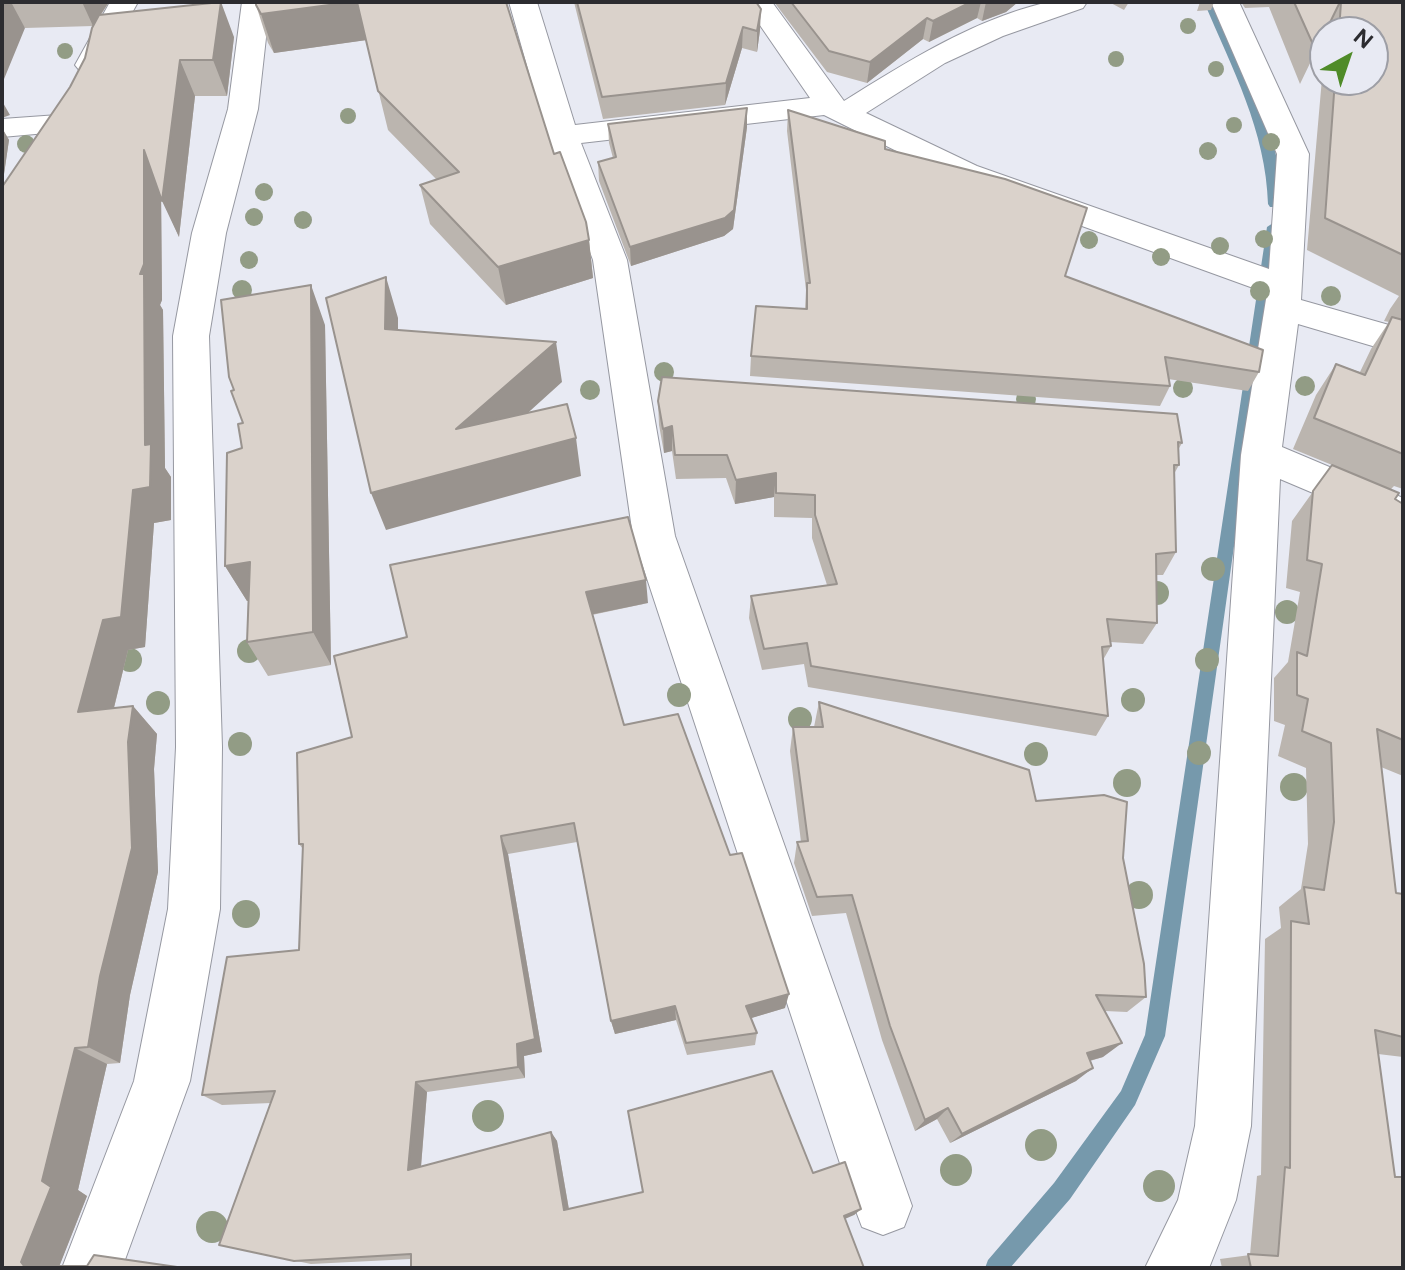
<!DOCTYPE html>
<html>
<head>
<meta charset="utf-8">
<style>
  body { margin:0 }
  #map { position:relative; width:1405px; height:1270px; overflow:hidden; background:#e8eaf3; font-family:Figtree,sans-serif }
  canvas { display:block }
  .frame { position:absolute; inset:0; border:4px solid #2c2c30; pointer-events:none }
  .north { position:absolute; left:1309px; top:16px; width:80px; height:80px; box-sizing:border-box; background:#e8eaf3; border:2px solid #9d9ea5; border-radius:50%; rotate:40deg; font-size:22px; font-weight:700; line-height:32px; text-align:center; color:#2c2c30 }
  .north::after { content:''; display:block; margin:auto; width:28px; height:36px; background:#4f8b28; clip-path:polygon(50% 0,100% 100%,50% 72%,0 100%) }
</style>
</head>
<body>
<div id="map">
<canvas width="1405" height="1270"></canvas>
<div class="frame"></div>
<div class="north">N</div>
</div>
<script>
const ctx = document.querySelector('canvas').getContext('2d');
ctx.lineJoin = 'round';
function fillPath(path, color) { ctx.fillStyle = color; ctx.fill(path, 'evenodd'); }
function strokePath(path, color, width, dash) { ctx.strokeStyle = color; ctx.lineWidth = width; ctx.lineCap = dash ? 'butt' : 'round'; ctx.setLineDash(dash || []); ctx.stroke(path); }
fillPath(new Path2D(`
  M1204 2H1214C1235 50 1293 156 1278 207H1270L1268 204C1266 131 1232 68 1204 2Z
  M1273 223 1279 227 1165 1036 1135 1105 1070 1199 1010 1268H985L988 1260 1054 1183 1121 1091 1145 1035 1267 227Z`), '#7699ac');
const minor = new Path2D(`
  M110 2H138L100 71 90 74 80 71 75 65Z
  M242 2H270L258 109 226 233 209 336 222 747 220 909 190 1081 122 1268H62L134 1081 168 909 176 747 173 336 192 233 228 109Z
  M509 2H537L575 125 810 98 744 2H772L844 101C907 62 971 21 1044 3 1057 0 1073 2 1087 2L1083 8 1003 36 945 63 866 113 977 166 1269 269 1277 154 1211 2H1239L1309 154 1301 300 1403 329V355L1298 324 1282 447 1403 498V531L1280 479 1251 1126 1236 1200 1209 1268H1145L1178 1200 1195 1126 1241 455 1267 293 955 180 824 115 581 143 627 260 675 536 912 1206 904 1227 883 1235 862 1227 854 1206 633 536 593 260 547 136Z
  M58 115 69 117 73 124 69 131 2 137V119Z`);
strokePath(minor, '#9698a1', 2);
fillPath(minor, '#fff');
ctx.fillStyle = '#929c85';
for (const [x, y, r] of [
  [1188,26,8],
  [65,51,8],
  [1116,59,8],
  [1216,69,8],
  [348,116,8],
  [1234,125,8],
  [1271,142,9],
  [26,144,9],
  [1208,151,9],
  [264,192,9],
  [254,217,9],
  [303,220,9],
  [1264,239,9],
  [1089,240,9],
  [1220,246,9],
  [1161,257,9],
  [249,260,9],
  [242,290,10],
  [1260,291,10],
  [1331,296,10],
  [664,372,10],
  [1305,386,10],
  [1183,388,10],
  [590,390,10],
  [1026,399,10],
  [1213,569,12],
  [1157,593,12],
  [1287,612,12],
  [249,651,12],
  [130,660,12],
  [1207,660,12],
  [679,695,12],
  [1133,700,12],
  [158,703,12],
  [800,719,12],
  [240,744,12],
  [1199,753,12],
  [1036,754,12],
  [1127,783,14],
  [1294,787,14],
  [1139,895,14],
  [246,914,14],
  [488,1116,16],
  [1041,1145,16],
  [956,1170,16],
  [1159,1186,16],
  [212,1227,16]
]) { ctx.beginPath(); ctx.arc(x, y, r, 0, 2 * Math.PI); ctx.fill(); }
fillPath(new Path2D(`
  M2 2H109L101 15 234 37 227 96H195L179 237 161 196 162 300 160 305 163 310 165 468 171 477V520L154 523 145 647 128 650 114 708 133 706 157 734 154 769 158 872 130 995 120 1063 107 1064 78 1190 87 1196 59 1266 2 1268V128L9 140 2 187 70 87 85 58 93 26 25 28Z
  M506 2 554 154 589 240 593 278 506 305 430 224 420 185 437 180 388 130 366 40 274 53 268 43 256 5Z
  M574 2H756L760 30 757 52 742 48 725 105 603 119Z
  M774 2H1018L1006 12 982 21 977 18 929 42 923 39 867 83 827 72Z
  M1109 2H1129L1124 10Z
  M1200 2H1214L1211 10 1197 11Z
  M1241 2H1403V489L1394 486 1391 489 1395 499 1403 504V776L1381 767 1396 893 1403 894V1057L1378 1054 1403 1268H1222L1220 1259 1250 1255 1257 1176 1261 1175 1265 939 1281 928 1279 907 1301 889 1308 844 1306 768 1278 756 1285 725 1274 721V678L1288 662 1300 592 1286 588 1292 521 1332 465 1354 474 1293 449 1316 395 1336 364 1360 372 1371 349 1389 322 1384 321 1390 309 1399 296 1307 250 1325 44V80H1373V32H1326V30L1300 84 1269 7 1245 8Z
  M788 110 885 149 1065 276 1259 372 1248 391 1168 379 1170 386 1160 406 750 376 751 356 805 309 806 290 787 131Z
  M608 124 747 127 733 229 724 236 631 266 599 181 598 162 613 158 609 143Z
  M325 325 331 665 268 676 247 642 248 601H247L225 566 242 448 243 423 234 390Z
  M658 401 1182 443 1178 450 1179 465 1174 474 1176 552 1163 575H1156L1157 623 1143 644 1110 642 1111 646 1103 660 1108 716 1096 736 808 687 804 664 762 670 749 618 751 596 827 585 812 538V518L774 517V497L735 504 726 478 676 479 672 451 664 453 659 425Z
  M648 603 592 615 624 725 785 1008 751 1018 757 1033 755 1045 687 1055 676 1020 615 1034 611 1021 577 842 508 854 542 1052 524 1056 525 1078 427 1092 421 1167 551 1132 557 1141 569 1209 813 1173 861 1209 854 1215 411 1259 311 1264 219 1245 271 1103 222 1105 202 1095 299 950 303 849 299 844 352 737 407 637Z
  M819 702 1036 801 1123 858 1146 997 1127 1012 1105 1011 1103 1057 1090 1061 1076 1081 950 1143 937 1119 915 1131 882 1040 846 913 812 916 794 863 797 842H801L790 751 793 727H814Z`), '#bbb5af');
fillPath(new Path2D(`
  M2 2H11L25 28 2 84Z
  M82 2H109L93 26Z
  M221 2 234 37 227 96 213 60Z
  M352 2H357L367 40 274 53 261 14Z
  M971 2H981L977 18 929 42 933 21Z
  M986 2H1018L1006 12 982 21Z
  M761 9 760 30 757 52V31Z
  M927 18 923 39 867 83 870 62Z
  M743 27 742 48 725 105 726 83Z
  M180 60 195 96 179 237 162 201Z
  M2 101 10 115 2 118Z
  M747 108V127L733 229 724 236 631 266 630 247Z
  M2 128 9 140 2 188Z
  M144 150 161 186 162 300 160 305 163 310 165 468 171 477V520L154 523 145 647 128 650 106 740 78 712 145 445 140 274Z
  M589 240 593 278 506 305 498 267Z
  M386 277 398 318V369L385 329Z
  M311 285 325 325 331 665 313 632Z
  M556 342 562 382 468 467 576 438 581 476 386 530 371 493 456 429Z
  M672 426V451L664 453 663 429Z
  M776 473 774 497 735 504 736 480Z
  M250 562 270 597 247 601 225 566Z
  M646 580 648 603 589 615 586 592Z
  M133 706 157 734 154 769 158 872 130 995 120 1063 88 1047Z
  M501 836 508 854 542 1052 524 1056 525 1078 518 1067Z
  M789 994 785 1008 745 1020 746 1006Z
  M675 1006 676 1020 615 1034 611 1021Z
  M1122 1043 1103 1057 1070 1066 1087 1053Z
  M75 1048 107 1064 78 1190 87 1196 59 1267 24 1266 21 1262Z
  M1093 1068 1076 1081 950 1143 962 1134Z
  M416 1082 427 1092 420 1178 408 1170Z
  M948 1108 937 1119 915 1131 925 1120Z
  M551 1132 557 1141 570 1216 564 1210Z
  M861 1209 854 1215 838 1222 844 1216Z`), '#99938e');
const building = new Path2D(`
  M221 2 213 60H180L162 201 144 150V264L140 274H144L145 445 151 444 150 487 133 490 121 617 103 620 78 712 133 706 128 742 132 848 100 976 88 1047 75 1048 42 1181 51 1187 21 1262 24 1266H87L94 1255 184 1268H2V187L70 87 85 58 92 28 99 15Z
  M256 2H352L261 14 256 5Z
  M357 2H506L554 154 560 152 586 222 589 240 498 267 420 185 459 172 378 91Z
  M577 2H756L761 9 757 31 743 27 726 83 602 97Z
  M791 2H971L933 21 927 18 870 62 829 51Z
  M1294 2H1340L1316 51Z
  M1341 2H1403V255L1325 218 1335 80H1373V32H1339Z
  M747 108 734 210 725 218 630 247 598 162 616 157 608 124Z
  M788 110 885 141V149L1005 179 1087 208 1065 276 1263 350 1259 372 1165 357 1170 386 751 356 756 306 807 309V283H810Z
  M386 277 385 329 556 342 456 429 567 404 576 438 371 493 326 298Z
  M311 285 313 632 247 642 250 562 225 566 227 453 242 448 238 424 243 423 231 391 234 390 229 377 221 300Z
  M1392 317 1403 320V454L1314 418 1336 364 1365 375Z
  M662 377 1177 414 1182 443 1178 442 1179 465H1174L1176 552 1156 554 1157 623 1107 619 1111 646 1102 647 1108 716 811 666 807 643 764 649 751 596 837 584 815 515V495L776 493V473L736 480 727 455H675L672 426 663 429 658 401Z
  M1332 465 1399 493 1395 499 1403 504V740L1377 729 1396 893 1403 894V1037L1375 1030 1395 1177H1403V1268H1251L1248 1254 1278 1256 1285 1167 1290 1168 1291 921 1309 924 1304 887 1324 890 1334 822 1331 743 1302 731 1308 699 1297 695V652L1307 656 1322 564 1307 560 1313 491Z
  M628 517 646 580 586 592 624 725 678 714 730 855 742 853 789 994 746 1006 757 1033 686 1043 675 1006 611 1021 574 823 501 836 535 1039 517 1044 518 1067 416 1082 408 1170 551 1132 564 1210 643 1192 628 1111 772 1071 813 1173 845 1162 861 1209 844 1216 864 1268H411V1254L294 1261 219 1245 275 1091 202 1095 227 957 299 950 303 844H299L297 753 352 737 334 656 407 637 390 565Z
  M819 702 1029 770 1036 801 1104 795 1127 802 1123 858 1144 964 1146 997 1096 995 1122 1043 1087 1053 1093 1068 962 1134 948 1108 925 1120 890 1026 852 895 817 897 797 842 808 841 793 727H823Z`);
fillPath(building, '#dad2cb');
strokePath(building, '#99938e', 2);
</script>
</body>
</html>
